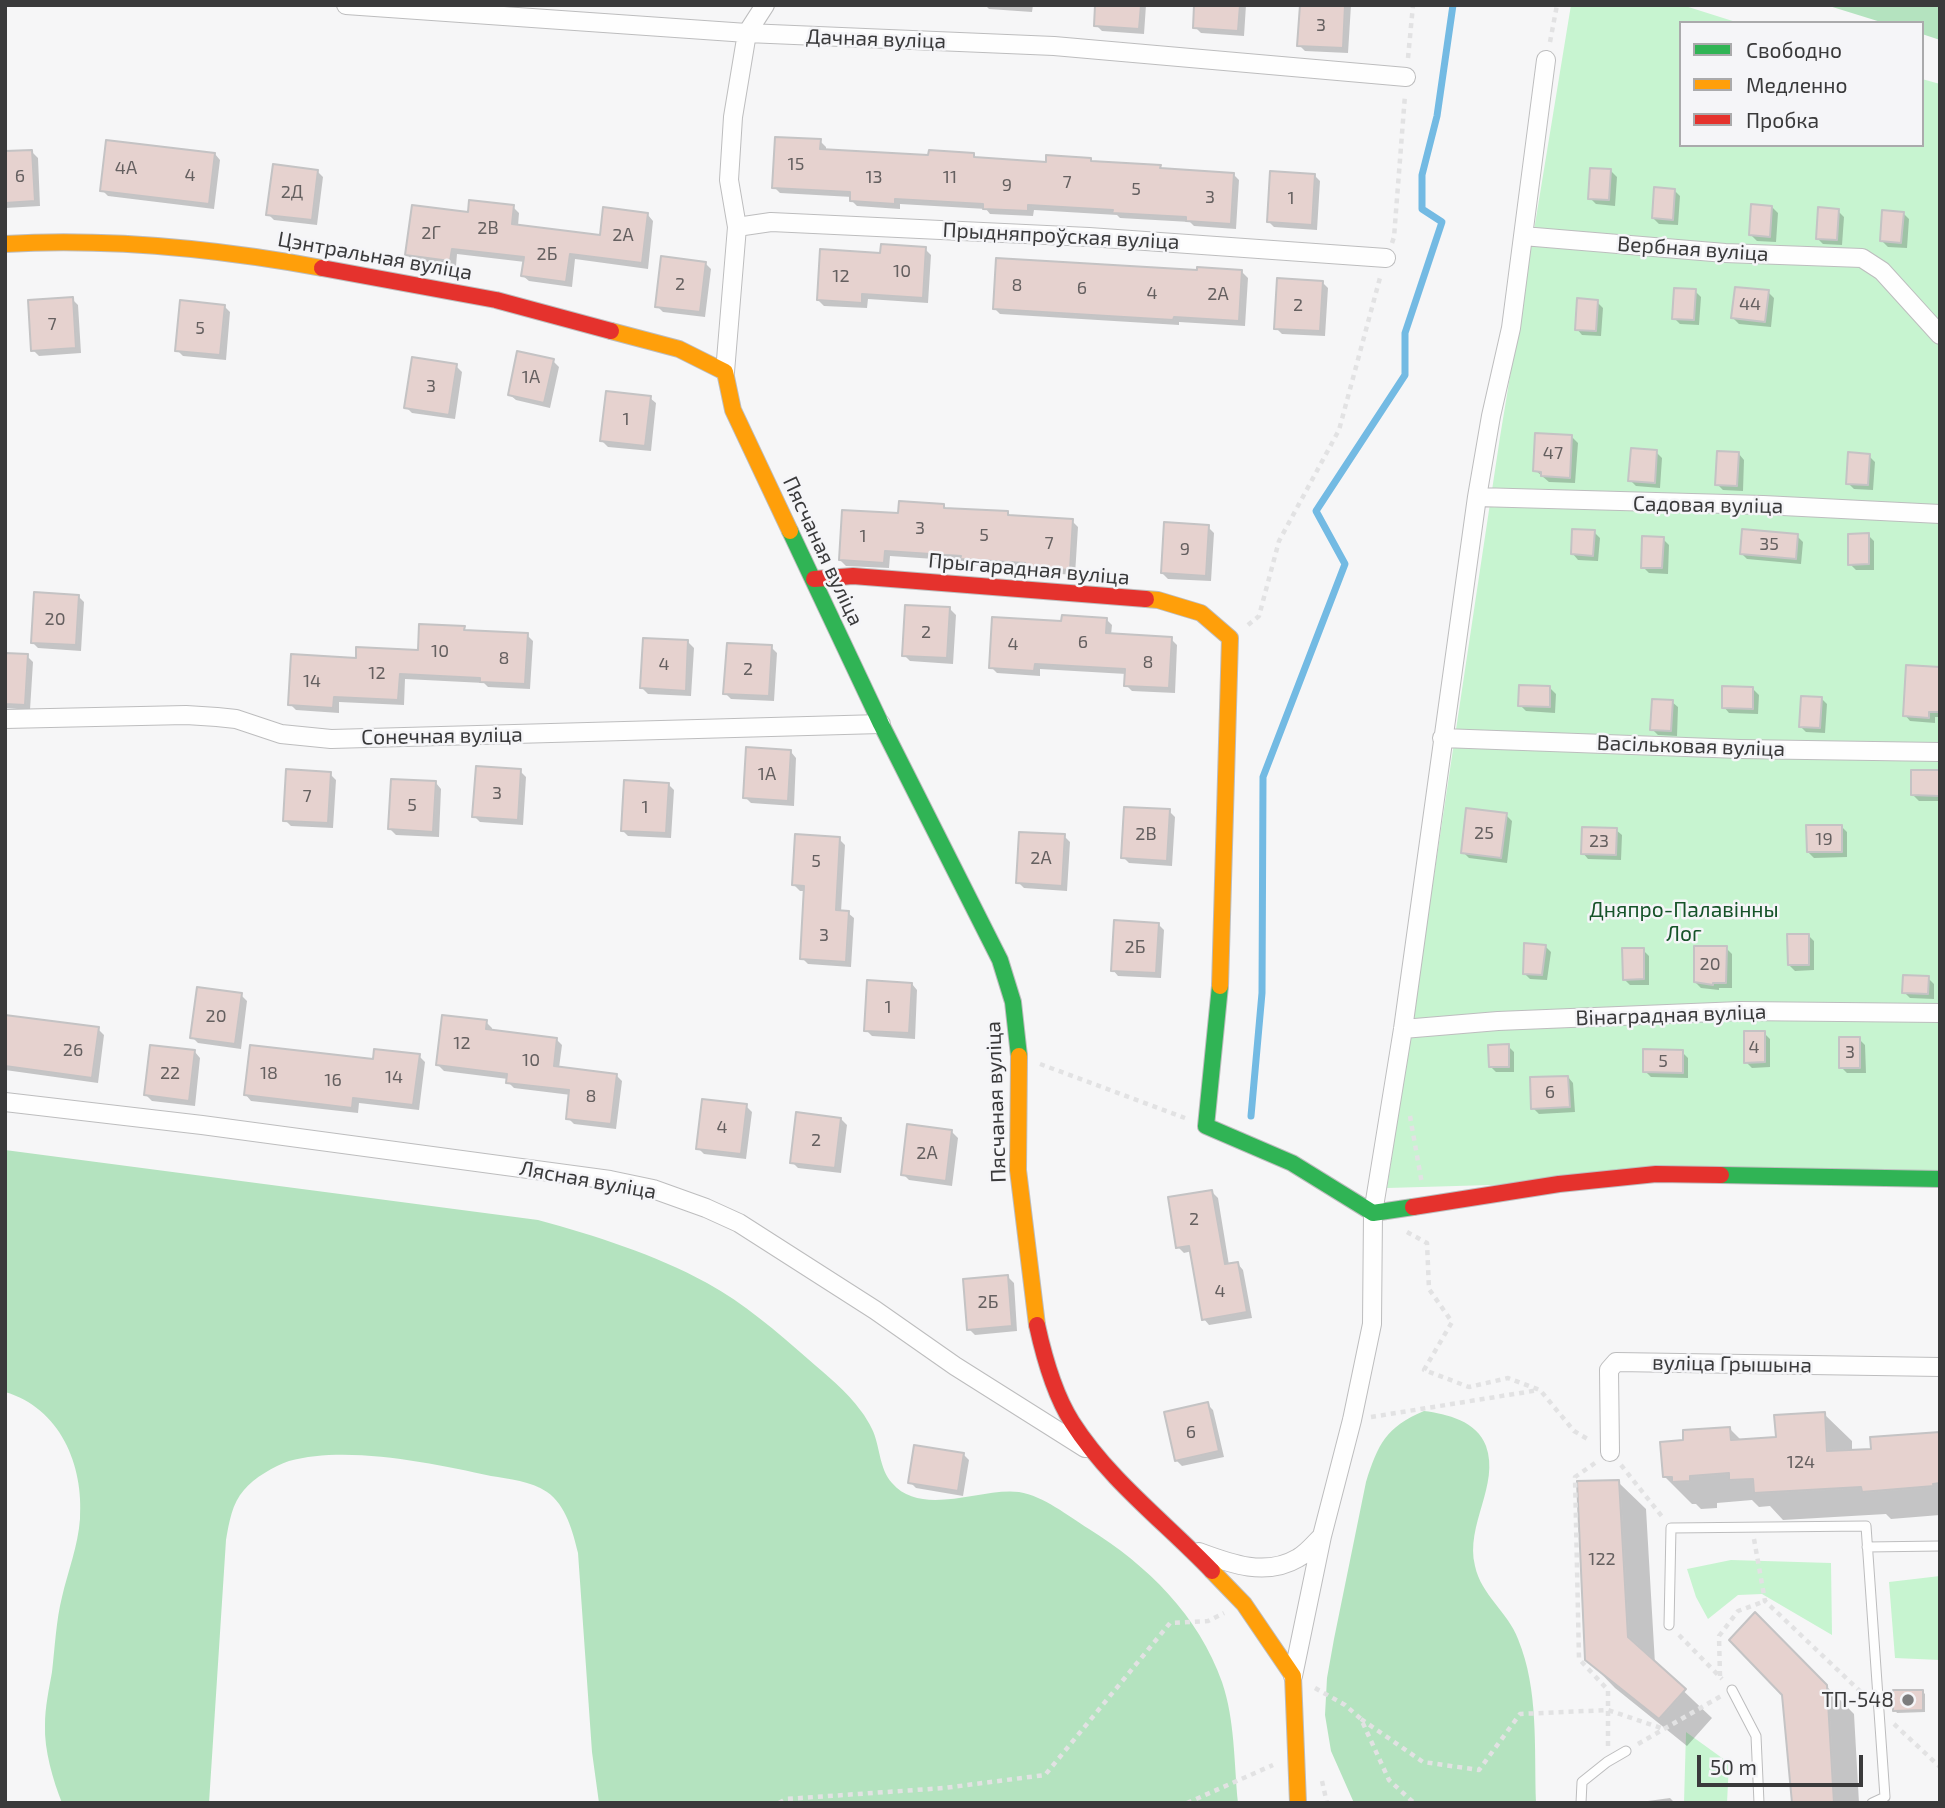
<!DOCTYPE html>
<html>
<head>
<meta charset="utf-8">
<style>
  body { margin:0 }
  #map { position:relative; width:1945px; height:1808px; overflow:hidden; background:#f6f6f7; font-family:"Exo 2",sans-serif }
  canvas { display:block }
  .frame { position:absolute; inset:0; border:7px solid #3a3a3b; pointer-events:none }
  .legend { position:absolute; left:1679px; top:21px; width:245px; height:126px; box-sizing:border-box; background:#f5f5f8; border:2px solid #aaaaac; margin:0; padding:9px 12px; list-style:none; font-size:21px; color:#3a3a3b }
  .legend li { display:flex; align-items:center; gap:14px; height:35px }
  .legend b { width:35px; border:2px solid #aaaaac }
  .scale { position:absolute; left:1697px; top:1755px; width:166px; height:32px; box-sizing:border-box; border:4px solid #3a3a3b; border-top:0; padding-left:9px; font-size:21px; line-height:24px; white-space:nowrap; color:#3a3a3b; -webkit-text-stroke:5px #f5f5f8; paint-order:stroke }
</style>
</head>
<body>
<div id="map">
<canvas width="1945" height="1808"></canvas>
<div class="frame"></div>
<ul class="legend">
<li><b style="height:9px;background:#30b455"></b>Свободно</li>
<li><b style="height:9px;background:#ff9f0a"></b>Медленно</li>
<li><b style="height:9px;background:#e5322d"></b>Пробка</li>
</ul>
<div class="scale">50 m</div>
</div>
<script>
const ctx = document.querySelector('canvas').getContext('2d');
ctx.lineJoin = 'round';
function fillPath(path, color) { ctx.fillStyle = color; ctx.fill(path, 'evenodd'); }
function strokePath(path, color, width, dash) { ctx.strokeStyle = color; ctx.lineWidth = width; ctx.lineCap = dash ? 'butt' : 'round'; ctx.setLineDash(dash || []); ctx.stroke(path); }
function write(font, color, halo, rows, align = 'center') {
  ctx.font = font + ' "Exo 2",sans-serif'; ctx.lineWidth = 5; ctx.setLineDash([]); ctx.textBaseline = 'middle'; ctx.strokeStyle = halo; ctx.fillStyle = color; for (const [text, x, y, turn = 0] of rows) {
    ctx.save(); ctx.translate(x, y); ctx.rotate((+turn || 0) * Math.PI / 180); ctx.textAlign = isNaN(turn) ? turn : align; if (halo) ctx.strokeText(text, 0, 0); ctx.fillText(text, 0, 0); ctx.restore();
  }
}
fillPath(new Path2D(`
  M1571 5H1682L1739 23H1681V145H1922V79L1940 84V1172L1387 1188 1500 437Z
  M1731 1560 1831 1563 1832 1635 1762 1594 1738 1595 1708 1619 1696 1597 1687 1569Z
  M1940 1576V1660L1895 1658 1889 1582Z
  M1686 1732 1729 1763 1727 1803H1684Z`), '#c7f4d0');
fillPath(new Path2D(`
  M1826 5H1940V40L1922 34V23H1884Z
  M5 1150 538 1220C596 1236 654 1254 707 1283 744 1303 777 1332 808 1359 826 1375 847 1391 861 1411 865 1416 869 1423 872 1429 880 1445 879 1469 892 1483 922 1518 982 1487 1019 1492 1044 1496 1068 1516 1089 1529 1147 1565 1199 1616 1222 1682 1235 1720 1234 1763 1238 1803H599L592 1752 578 1553C573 1532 566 1505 547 1492 531 1481 509 1479 491 1476 432 1463 347 1445 289 1461 274 1466 254 1478 244 1490 232 1503 229 1523 226 1540L209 1803H62C53 1780 44 1750 45 1725 45 1707 49 1689 52 1672 55 1647 56 1621 62 1597 68 1571 78 1546 80 1519 84 1465 60 1408 5 1392Z
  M1424 1411C1447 1414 1477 1421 1486 1446 1500 1485 1465 1525 1475 1566 1481 1595 1508 1612 1518 1639 1539 1690 1534 1748 1536 1803H1354L1331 1751 1325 1715 1327 1678 1334 1639 1366 1482C1378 1444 1386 1427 1424 1411Z`), '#b4e3bf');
fillPath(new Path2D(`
  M985 5H1033L1032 12 989 9Z
  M1097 5H1146L1144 34 1102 31 1096 25Z
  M1196 5H1246L1244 36 1201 33 1195 27Z
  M1301 5H1351L1348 53 1305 51 1299 45Z
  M820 141 826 147V151L930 157 973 154 978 159 1047 164 1091 159 1094 163 1160 166 1164 170 1233 174 1239 180 1236 229 1194 226 1190 222 1120 218 1117 215 1034 210 1033 216 990 214 986 209 900 204V209L857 206 851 200 852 197 780 193 774 187Z
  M32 152 38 158 40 206 5 208V153Z
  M215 154 220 160 214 209 108 196 102 190Z
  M317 171 323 177 317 225 274 220 268 214Z
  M1611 171 1617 177 1615 206 1596 204 1590 198Z
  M1314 175 1320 181 1317 230 1274 227 1268 221Z
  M1674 190 1680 196 1678 225 1659 224 1653 218Z
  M513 207 519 213 518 226 602 237 648 215 653 221 648 269 575 259 572 287 529 281 523 276 525 262 457 254 456 266 413 260 407 255 469 214Z
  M1772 207 1778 213 1776 242 1757 241 1751 235Z
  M1838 211 1844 217 1842 245 1823 244 1817 238Z
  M1903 213 1909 219 1907 248 1888 247 1882 241Z
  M925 249 931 255 928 303 868 299 867 308 824 306 818 300 882 255Z
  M705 263 711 269 705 317 663 312 657 306Z
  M1199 272H1242L1248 278 1245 326 1179 322V325L1000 314 994 308Z
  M1322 282 1328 288 1325 336 1282 334 1276 328Z
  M1695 291 1701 297 1699 325 1680 324 1674 318Z
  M1768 292 1774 298 1771 327 1739 324 1733 318Z
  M72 299 78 305 81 353 39 356 33 350Z
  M1597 302 1603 308 1601 336 1582 335 1577 329Z
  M224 306 230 312 226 360 183 356 177 350Z
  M553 361 559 367 550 408 516 400 510 395Z
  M456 366 462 372 455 419 412 413 406 407Z
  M650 398 656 403 651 451 608 447 602 441Z
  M1572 437 1578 443 1575 483 1549 482 1535 470Z
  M1656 452 1662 458 1660 488 1636 486 1630 480Z
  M1739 454 1744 460 1743 491 1723 490 1717 484Z
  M1869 456 1875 462 1873 490 1854 489 1848 483Z
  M943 505 948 510 1008 513 1012 517 1072 521 1078 527 1075 575 1032 572 1028 568 968 565 964 561 890 556 889 568 846 566 840 560 900 515Z
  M1208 527 1214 533 1211 581 1168 579 1162 573Z
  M1594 532 1600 538 1598 561 1578 560 1573 554Z
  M1868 535 1874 541V570H1856L1850 564Z
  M1797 536 1803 542 1801 564 1747 559 1741 553Z
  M1663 539 1669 545 1668 574 1649 573 1643 567Z
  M78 596 84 602 81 651 38 648 32 642Z
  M950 609 956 615 953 664 910 661 904 655Z
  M1106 619 1112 625 1111 635 1171 639 1177 645 1175 693 1132 691 1126 685V674L1040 669V676L997 673 991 667 1063 623Z
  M464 628 467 632 527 635 533 641 530 689 488 687 484 683 405 679 404 705 339 702V713L296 710 290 704 357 660 419 652Z
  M688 642 694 648 691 696 648 694 642 688Z
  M771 647 777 653 774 701 731 699 725 693Z
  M5 655 27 656 33 662 30 710 5 708Z
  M1940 669V717H1935V723L1910 721 1905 715Z
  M1550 688 1556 694 1555 713 1526 711 1520 705Z
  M1753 689 1759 695 1758 714 1729 713 1724 707Z
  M1821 698 1827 704 1825 733 1806 732 1800 726Z
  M1672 702 1678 707 1677 736 1658 735 1652 729Z
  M791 752 796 758 794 806 751 803 745 797Z
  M520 771 526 777 523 825 480 822 474 816Z
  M1940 773V801H1919L1913 795Z
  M330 774 336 780 333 828 291 826 285 820Z
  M436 783 441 789 439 837 396 835 390 829Z
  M668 784 674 790 671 838 628 836 622 830Z
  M1169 811 1175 817 1172 866 1129 863 1123 857Z
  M1506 815 1512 821 1507 863 1469 858 1463 852Z
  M1841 826 1847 832V857L1814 858 1808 852Z
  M1616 830 1622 835 1621 860 1588 859 1583 853Z
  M1064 836 1070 842 1067 891 1024 888 1018 882Z
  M839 839 845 845 841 912 848 913 854 918 851 967 808 964 802 958 806 891H800L794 885Z
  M1158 924 1164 930 1161 978 1118 976 1113 970Z
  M1808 935 1814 941V970L1795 971 1789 965Z
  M1545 946 1551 952 1547 980 1530 979 1524 973Z
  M1726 948 1732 954V988H1719V990L1701 988 1695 982Z
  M1643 950 1649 956V985H1630L1624 979Z
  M1928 978 1934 984V999L1910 998 1904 992Z
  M912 984 917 990 915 1039 872 1036 866 1030Z
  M241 995 247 1001 241 1049 198 1043 192 1037Z
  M5 1017 98 1029 104 1035 98 1083 5 1070Z
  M486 1022 492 1028V1032L556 1039 562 1045 559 1068 616 1075 622 1081 616 1129 574 1124 568 1118 571 1095 514 1088 508 1082V1079L444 1071 438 1065Z
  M1764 1033 1770 1039V1067L1752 1068 1746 1062Z
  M1859 1039 1865 1045 1866 1073H1847L1841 1067Z
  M1508 1046 1514 1052V1072H1496L1490 1066Z
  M195 1052 200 1058 195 1106 152 1101 146 1095Z
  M1682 1052 1688 1058V1078L1651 1077 1645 1071Z
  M419 1056 425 1062 419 1110 359 1103 358 1113 251 1101 246 1095 375 1061Z
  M1568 1077 1573 1083 1575 1112 1539 1114 1533 1108Z
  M746 1106 752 1112 746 1159 704 1154 698 1148Z
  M841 1119 847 1125 841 1173 798 1168 792 1162Z
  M952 1132 958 1138 952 1186 909 1180 903 1174Z
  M1212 1192 1218 1198 1229 1265 1238 1264 1243 1270 1252 1318 1209 1325 1204 1319 1192 1251 1184 1253 1178 1247Z
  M1008 1277 1014 1283 1017 1331 975 1335 969 1329Z
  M1207 1404 1213 1410 1224 1457 1182 1466 1176 1460Z
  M1824 1414 1852 1441V1451L1873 1450 1940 1434V1515L1891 1519 1886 1514 1783 1520 1770 1506 1759 1507 1752 1500 1717 1503V1508L1701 1509 1696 1504H1692L1665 1477 1685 1442 1730 1429 1742 1441 1777 1438Z
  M963 1454 969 1460 963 1496 916 1488 910 1482Z
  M1618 1482 1646 1509 1655 1664 1712 1718 1687 1746 1615 1688 1587 1659Z
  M1755 1614 1854 1714 1859 1803H1794L1784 1694Z
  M1922 1691 1925 1694V1712L1897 1713 1895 1710Z
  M1670 1798 1675 1803H1633Z`), '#0003');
strokePath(new Path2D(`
  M1251 1116 1262 993 1263 777 1345 564 1316 511 1405 375V333L1442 222 1422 209V175L1437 116 1453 5`), '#73bae3', 7);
const building = new Path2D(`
  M1095 5H1141L1139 29 1094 26Z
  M1194 5H1240L1238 31 1193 28Z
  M1300 5H1345L1343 48 1297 46Z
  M775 137 821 139 820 149 928 155 929 150 974 153V157L1046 162V155L1091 158V161L1161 165 1160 168 1234 173 1231 224 1186 221V217L1112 213 1113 210 1028 205V211L983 209V204L895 199V204L850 201V192L772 188Z
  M106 140 215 153 209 204 100 191Z
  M32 150 35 201 5 203V151Z
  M273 164 318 170 312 220 266 215Z
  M1590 168 1611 169 1609 200 1588 199Z
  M1270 171 1315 174 1312 225 1267 222Z
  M1654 187 1675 189 1673 220 1652 218Z
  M469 200 514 205 512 224 600 235 603 207 648 213 642 263 570 254 566 282 521 276 524 257 452 249 450 261 405 255 412 205 468 212Z
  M1751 204 1772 206 1770 237 1749 235Z
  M1818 207 1839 209 1837 240 1816 239Z
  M1882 210 1904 212 1901 243 1880 241Z
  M881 244 926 247 923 298 862 294V303L817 300 820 249 880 253Z
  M661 256 706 262 700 312 655 307Z
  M996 258 1197 270V267L1242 270 1239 321 1174 317 1173 320 993 309Z
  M1277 278 1323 281 1320 331 1274 329Z
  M1735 287 1769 290 1765 322 1731 318Z
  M1674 288 1696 289 1694 320 1672 319Z
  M73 297 76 348 31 351 28 300Z
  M1577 298 1598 300 1596 331 1575 330Z
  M180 300 225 305 220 355 175 351Z
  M517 351 554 359 544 403 508 395Z
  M412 357 457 364 449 415 404 408Z
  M606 391 651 396 645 446 600 441Z
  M1535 433 1572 435 1570 478 1541 476V472L1533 471Z
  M1631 448 1657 450 1655 483 1628 481Z
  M1717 451 1739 452 1737 486 1715 485Z
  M1848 452 1870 454 1868 485 1846 484Z
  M899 501 944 504V508L1008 511V515L1073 519 1070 570 1024 567 1025 563 960 559 961 556 885 551 884 563 839 560 842 510 898 513Z
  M1164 522 1209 525 1206 576 1161 573Z
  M1572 529 1595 530 1593 556 1571 554Z
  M1742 529 1798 534 1796 559 1740 554Z
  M1869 533V564L1848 565V534Z
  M1642 536 1664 537 1662 568H1641Z
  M34 592 79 595 76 645 31 643Z
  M905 605 950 607 947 658 902 656Z
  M1062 615 1107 618 1106 633 1172 637 1169 688 1124 686 1125 669 1035 664 1034 671 989 668 992 617 1061 621Z
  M419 624 465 626 464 630 528 633 525 684 480 682V678L400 674 398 700 334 697 333 708 288 705 291 654 356 658V647L418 650Z
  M643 638 688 640 686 691 640 688Z
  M727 643 772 645 769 696 723 694Z
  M5 653 28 654 25 705 5 704Z
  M1906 665 1940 667V712H1929V718L1903 716Z
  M1519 685 1550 686V707L1518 706Z
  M1722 686 1753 687V709L1722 708Z
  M1801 696 1822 697 1820 728 1799 727Z
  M1652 699 1673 700 1671 731 1650 730Z
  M746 747 791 750 788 801 743 798Z
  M476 766 521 769 518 820 472 817Z
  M286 769 331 772 328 823 283 821Z
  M1911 770H1940L1939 796 1911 795Z
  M391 779 436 781 433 832 388 829Z
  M624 780 669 783 666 833 621 831Z
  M1124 807 1170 809 1167 861 1121 858Z
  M1466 808 1507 813 1501 858 1461 853Z
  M1806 825H1842V852H1807Z
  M1582 827 1617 828 1616 855 1581 854Z
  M1019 832 1065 834 1062 886 1016 883Z
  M795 834 840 837 836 910 849 911 846 962 800 959 804 886 792 885Z
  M1114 920 1159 923 1156 973 1111 971Z
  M1787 934H1809V965H1788Z
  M1524 943 1546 945 1542 975 1523 974Z
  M1694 946H1727L1726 983H1713V985L1694 982Z
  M1622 948H1644V979L1623 980Z
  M1903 975 1929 976 1928 994 1902 993Z
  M867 980 912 983 909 1033 864 1031Z
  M197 987 242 993 235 1044 190 1038Z
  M5 1015 99 1027 92 1078 5 1066Z
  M442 1015 487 1020 486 1029 557 1038 554 1066 617 1074 611 1124 566 1119 569 1090 506 1083 507 1074 436 1065Z
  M1744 1031H1765V1062L1744 1063Z
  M1839 1037H1860V1068H1839Z
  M1509 1044V1067H1489L1488 1045Z
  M150 1045 195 1050 189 1101 144 1095Z
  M250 1045 373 1059 374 1049 420 1054 413 1105 353 1098 352 1108 244 1095Z
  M1643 1049 1683 1050V1073L1643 1072Z
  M1568 1076 1570 1107 1531 1109 1530 1077Z
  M702 1099 747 1104 741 1154 696 1149Z
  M796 1112 841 1118 835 1168 790 1163Z
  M907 1124 952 1130 946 1181 901 1175Z
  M1212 1190 1225 1264 1238 1262 1247 1312 1202 1320 1189 1246 1176 1248 1168 1197Z
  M1008 1275 1012 1326 967 1330 963 1279Z
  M1208 1402 1219 1451 1175 1461 1164 1412Z
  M1825 1412 1827 1451 1871 1449 1870 1437 1940 1432V1483L1933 1484 1934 1486 1862 1492 1861 1487 1754 1493 1753 1479 1729 1480V1473L1690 1476V1481L1672 1482V1477H1663L1660 1442 1683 1440V1430L1730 1427 1731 1440 1776 1437 1774 1415Z
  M914 1445 964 1453 958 1491 908 1483Z
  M1619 1480 1628 1637 1686 1689 1659 1719 1585 1660 1577 1481Z
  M1755 1612 1827 1685 1834 1803H1792L1782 1695 1729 1640Z
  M1893 1690H1923V1710L1893 1711Z`);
fillPath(building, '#e6d2cf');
strokePath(building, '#c4c3c4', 2);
const lane = new Path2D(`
  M1867 1547 1940 1546
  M1669 1625 1671 1528 1866 1526 1885 1797 1872 1803
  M1732 1690 1756 1736 1759 1803
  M1581 1803 1582 1782 1607 1762 1626 1751`);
const street = new Path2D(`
  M346 5 747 33 1054 46 1406 77
  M737 227 771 222 1089 237 1386 258
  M1523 236 1725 253 1862 258 1882 271 1940 335
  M725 372 737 227 729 180 733 117 747 33 765 5
  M1477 497 1763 505 1940 514
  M5 719 186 715 217 717 236 719 281 734 331 739 881 724
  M1442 738 1740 749 1940 752
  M1403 1029 1498 1021 1740 1011 1940 1013
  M5 1102 202 1125 610 1180 653 1189 706 1208 739 1223 875 1310 955 1366 1085 1448
  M1610 1452 1609 1370 1616 1362 1940 1367
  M1199 1552C1231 1564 1266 1577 1298 1558 1307 1553 1315 1543 1322 1536
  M1293 1676 1322 1536 1352 1420 1372 1324 1373 1213 1403 1029 1477 497 1491 416 1511 328 1546 60`);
const fast = new Path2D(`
  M790 531 881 724 1000 960 1013 1002 1019 1056
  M1220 986 1206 1126 1292 1163 1373 1213 1413 1207
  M1721 1175 1940 1179`);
const slow = new Path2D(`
  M5 244C110 238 218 249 322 268
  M611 331 679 349 725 372 733 410 790 531
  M1146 599 1158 600 1201 613 1230 638 1220 986
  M1019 1056 1018 1170 1037 1325
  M1212 1571 1244 1604 1293 1676 1298 1803`);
const jam = new Path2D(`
  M322 268 496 300 611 331
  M814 579 853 576 1146 599
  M1413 1207 1559 1184 1656 1174 1721 1175
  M1037 1325C1044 1357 1054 1394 1072 1422 1109 1480 1165 1522 1212 1571`);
strokePath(lane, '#bdbdbe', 11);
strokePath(street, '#bdbdbe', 20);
strokePath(fast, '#bdbdbe', 18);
strokePath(slow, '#bdbdbe', 18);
strokePath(jam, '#bdbdbe', 18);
strokePath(new Path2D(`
  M1550 42 1557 5
  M1408 58 1413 5
  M1392 243 1394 237 1405 95
  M1248 625 1259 616 1279 541 1339 430 1381 274
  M1040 1064 1185 1118
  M1410 1116 1422 1184
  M1407 1232 1427 1243 1429 1289 1452 1322 1424 1370 1469 1387 1508 1378 1540 1390 1574 1431 1591 1441
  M1371 1417 1539 1390
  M1595 1463 1575 1477 1579 1659 1608 1690V1746
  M1621 1465 1664 1519
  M1754 1539 1765 1601 1863 1694
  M1679 1635 1722 1679
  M1720 1676 1719 1636 1738 1611 1765 1601
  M1315 1688 1345 1705 1361 1719 1389 1780 1414 1803
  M1361 1719 1423 1762 1479 1770 1520 1714 1608 1710 1664 1729
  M1894 1724 1940 1767
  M1638 1744 1721 1696
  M1322 1781 1327 1803
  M779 1803 786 1799 944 1788 1045 1775 1170 1623 1208 1621 1224 1613
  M1187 1803 1273 1765`), '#e2e2e3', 4.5, [5, 5]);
strokePath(lane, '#fefefe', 9);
strokePath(street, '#fefefe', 18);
strokePath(fast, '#30b455', 16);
strokePath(slow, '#ff9f0a', 16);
strokePath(jam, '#e5322d', 16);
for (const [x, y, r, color] of [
  [1908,1700,7,"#7c7c7d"]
]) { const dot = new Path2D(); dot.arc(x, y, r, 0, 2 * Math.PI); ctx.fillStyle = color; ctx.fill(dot); strokePath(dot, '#f5f5f8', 2.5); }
write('18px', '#656060', null, [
  ["3",1321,25],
  ["15",796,164],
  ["4А",126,168],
  ["4",190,175],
  ["6",20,176],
  ["13",874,177],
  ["11",950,177],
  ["7",1067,182],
  ["9",1007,185],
  ["5",1136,189],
  ["2Д",292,192],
  ["3",1210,197],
  ["1",1291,198],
  ["2В",488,228],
  ["2Г",431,233],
  ["2А",623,235],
  ["2Б",547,254],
  ["10",902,271],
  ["12",841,276],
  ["2",680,284],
  ["8",1017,285],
  ["6",1082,288],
  ["4",1152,293],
  ["2А",1218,294],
  ["44",1750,304],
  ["2",1298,305],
  ["7",52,324],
  ["5",200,328],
  ["1А",531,377],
  ["3",431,386],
  ["1",626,419],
  ["47",1553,453],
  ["3",920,528],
  ["5",984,535],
  ["1",863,536],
  ["7",1049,543],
  ["35",1769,544],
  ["9",1185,549],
  ["20",55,619],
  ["2",926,632],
  ["6",1083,642],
  ["4",1013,644],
  ["10",440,651],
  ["8",504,658],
  ["8",1148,662],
  ["4",664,664],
  ["2",748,669],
  ["12",377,673],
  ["14",312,681],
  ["1А",767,774],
  ["3",497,793],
  ["7",307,796],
  ["5",412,805],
  ["1",645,807],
  ["25",1484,833],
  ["2В",1146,834],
  ["19",1824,839],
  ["23",1599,841],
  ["2А",1041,858],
  ["5",816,861],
  ["3",824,935],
  ["2Б",1135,947],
  ["20",1710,964],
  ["1",888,1007],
  ["20",216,1016],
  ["12",462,1043],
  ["4",1754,1047],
  ["26",73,1050],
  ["3",1850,1052],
  ["10",531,1060],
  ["5",1663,1061],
  ["22",170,1073],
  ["18",269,1073],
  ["14",394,1077],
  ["16",333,1080],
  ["6",1550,1092],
  ["8",591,1096],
  ["4",722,1127],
  ["2",816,1140],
  ["2А",927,1153],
  ["2",1194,1219],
  ["4",1220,1291],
  ["2Б",988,1302],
  ["6",1191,1432],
  ["124",1801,1462],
  ["122",1602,1559]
]);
write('21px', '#3a3a3b', '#f5f5f8', [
  ["Дачная вуліца",876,39,2],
  ["Прыдняпроўская вуліца",1061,236,3],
  ["Вербная вуліца",1693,249,4],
  ["Цэнтральная вуліца",375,256,10],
  ["Садовая вуліца",1708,505,1],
  ["Пясчаная вуліца",823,551,65],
  ["Прыгарадная вуліца",1029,569,5],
  ["Сонечная вуліца",442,736,-1],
  ["Васільковая вуліца",1691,746,2],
  ["Вінаградная вуліца",1671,1015,-2],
  ["Пясчаная вуліца",996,1102,-92],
  ["Лясная вуліца",588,1180,10],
  ["вуліца Грышына",1732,1364,1]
]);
write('21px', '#165329', '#f5f5f8', [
  ["Дняпро-Палавінны",1684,910],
  ["Лог",1684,934]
]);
write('21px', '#3a3a3b', '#f5f5f8', [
  ["ТП-548",1894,1700]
], 'right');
</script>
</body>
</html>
